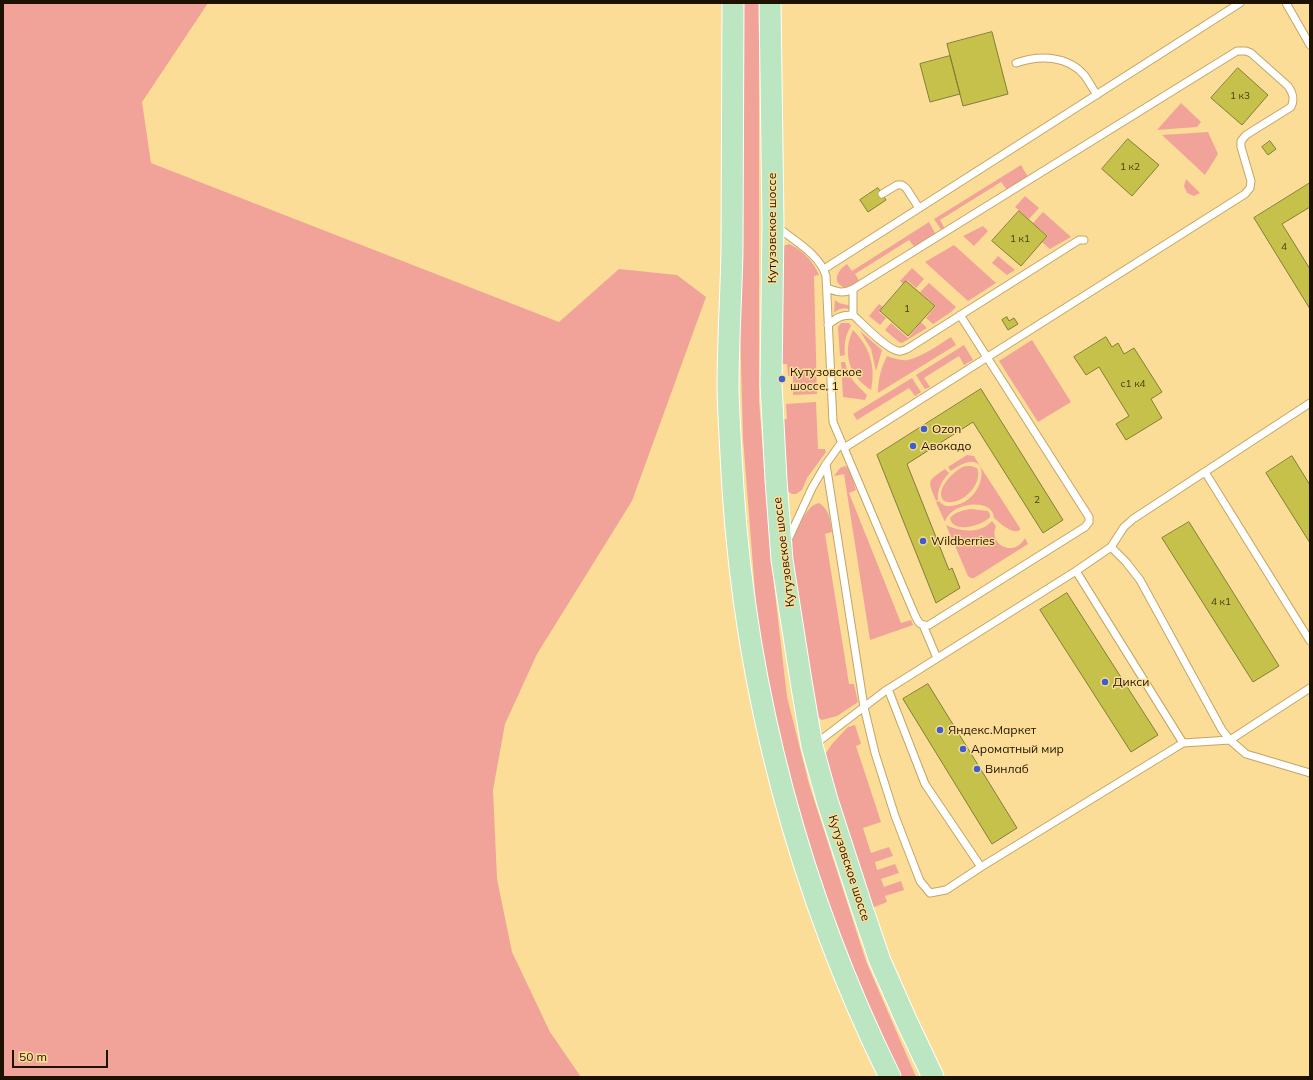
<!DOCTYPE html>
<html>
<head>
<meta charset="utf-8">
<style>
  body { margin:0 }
  #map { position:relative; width:1313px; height:1080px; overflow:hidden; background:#fbdd97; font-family:Mulish,sans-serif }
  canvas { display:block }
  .frame { position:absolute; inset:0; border:4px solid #1d1200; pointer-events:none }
  .scale { position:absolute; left:12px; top:1050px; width:96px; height:18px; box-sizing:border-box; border:2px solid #1d1200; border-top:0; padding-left:5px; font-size:12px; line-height:14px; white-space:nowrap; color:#1d1200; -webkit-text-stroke:3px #fbdd97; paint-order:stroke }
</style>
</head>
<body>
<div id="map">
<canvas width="1313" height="1080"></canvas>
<div class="frame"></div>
<div class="scale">50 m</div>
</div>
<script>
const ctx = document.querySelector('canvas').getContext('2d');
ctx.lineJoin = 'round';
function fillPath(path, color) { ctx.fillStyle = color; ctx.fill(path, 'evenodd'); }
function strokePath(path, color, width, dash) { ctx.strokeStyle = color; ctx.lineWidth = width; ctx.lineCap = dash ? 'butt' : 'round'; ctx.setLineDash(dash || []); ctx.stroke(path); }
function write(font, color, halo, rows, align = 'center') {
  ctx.font = font + ' Mulish,sans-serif'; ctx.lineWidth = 3; ctx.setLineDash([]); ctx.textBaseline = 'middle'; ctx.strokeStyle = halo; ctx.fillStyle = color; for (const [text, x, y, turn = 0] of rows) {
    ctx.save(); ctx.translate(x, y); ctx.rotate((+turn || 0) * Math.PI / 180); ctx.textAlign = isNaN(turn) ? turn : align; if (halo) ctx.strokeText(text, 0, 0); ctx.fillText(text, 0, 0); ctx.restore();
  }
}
fillPath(new Path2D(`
  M3 3H208L142 102 151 163 559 322 619 269 677 275 706 297 632 501 537 654 505 724 493 790 497 879 512 952 550 1032 581 1077H3Z
  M740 3H759V400L772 567 787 697 809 784 866 961 916 1077H901L872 1016 804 839 773 726 757 617 743 438 739 287Z
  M1181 103 1201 122 1197 127 1157 130Z
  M1208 132 1218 154 1205 175 1162 135Z
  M1021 165 1028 177 1007 190 1001 182 940 220 945 229 942 231 934 219Z
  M1186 179 1200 193 1194 196 1187 193 1184 186Z
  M1025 196 1039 208 1029 219 1015 207Z
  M1043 212 1071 237 1050 249 1042 242 1048 236 1033 223Z
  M929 222 936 235 915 248 909 240 855 274 860 282C857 284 853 288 849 289 847 289 844 288 843 287 831 281 839 269 847 264L852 271Z
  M983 226 988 231 974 246 963 236Z
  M789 244C804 251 813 261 819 275L814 276 817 394 793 395V376H788L787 364H779L783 246Z
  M954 245 996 283 968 301 925 262Z
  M998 256 1015 270 1007 275 992 263Z
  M912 268 924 279 916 288 907 280 903 284 900 281Z
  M929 283 956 307 951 312 933 324 926 318 936 306 920 292Z
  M835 300 839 303 851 306 849 309C844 307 838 309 834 313Z
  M879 304 883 307 879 312 886 318 880 325 869 316Z
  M921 322 927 328 902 343 899 342 885 330 891 323 908 338Z
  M841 323H849L851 326C845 336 844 344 845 355L840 356 838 327Z
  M853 330C870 347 876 367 871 390 849 376 842 353 853 330Z
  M860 331 882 350 876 371 871 349Z
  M951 337 956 345 878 393C878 379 881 368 887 356 893 358 901 361 908 360 924 356 938 345 951 337Z
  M1032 340 1071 402 1038 422 999 361Z
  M964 345 973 360 964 365 959 356 924 378 930 387 925 389 916 375Z
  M841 362H845C849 379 855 383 867 395L865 400 843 397Z
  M912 378 921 392 915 396 909 388 857 420 853 414Z
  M816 402 818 449H825L826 452 807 478 802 490 796 494H792L784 489 782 419H787L786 404Z
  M967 455 974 456 980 466 1020 528V530C1012 535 1000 523 994 518 993 497 950 502 945 522L936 502 939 501C944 507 949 507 956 505 988 499 994 439 951 471L948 467Z
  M845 466 849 468 856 490 849 493 901 623 911 620 913 625 870 640 844 474 834 476 840 468Z
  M971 466 977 468C984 484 960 508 944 501 934 491 952 473 961 468 964 466 968 466 971 466Z
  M945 469 949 473C942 481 937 489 938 500L936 501C928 480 926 482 945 469Z
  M819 503C830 510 830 520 832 532L825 534 849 684H854L858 702 837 716 822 720 815 715 788 557C792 541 799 519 811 507 813 505 816 504 819 503Z
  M971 509 988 511 990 514V517C983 526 952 534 950 518 955 512 963 510 971 509Z
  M992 521 996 526C988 545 1014 558 1025 538L1028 544 974 578H971L968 576 946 525C960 532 981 534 992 521Z
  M855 725 861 744 856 746 881 822 863 828 871 853 889 847 893 856 875 862 877 870 895 864 899 873 881 879 884 887 901 881 904 890 885 896 887 902 872 908 825 763 826 753 832 744 848 727Z`), '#f1a399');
const building = new Path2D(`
  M992 32 1008 94 963 106 947 44Z
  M950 56 960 94 930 102 920 64Z
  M1238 68 1268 95 1242 125 1211 98Z
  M1128 139 1159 165 1132 196 1102 169Z
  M1270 141 1276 149 1268 155 1262 147Z
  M1310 183V207L1282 224 1310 269V309L1254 218Z
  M878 188 886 200 868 212 860 200Z
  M1019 211 1047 236 1021 266 992 241Z
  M906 281 935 306 908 336 880 311Z
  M1007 317 1009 321 1014 318 1018 324 1008 330 1002 320Z
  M1106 337 1112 347 1118 343 1124 354 1134 348 1162 392 1151 399 1162 418 1126 440 1116 424 1129 416 1099 367 1086 375 1074 357Z
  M981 389 1063 520 1043 533 973 422 907 464 949 570 952 568 960 588 936 603 877 455Z
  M1292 456 1310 485V543L1266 473Z
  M1189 522 1279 666 1253 682 1162 538Z
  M1067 593 1158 735 1131 752 1040 610Z
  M928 684 1017 828 992 844 903 699Z`);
fillPath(building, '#c5c14a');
strokePath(building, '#817e36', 1);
const lane = new Path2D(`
  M1286 3 1310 45
  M1016 63C1039 55 1068 55 1085 76 1089 82 1093 89 1097 95
  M882 194 897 185H902L906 188 919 208
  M776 226C793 240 820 254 826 276L833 422 844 448 1245 194 1250 188 1251 181 1241 147V141L1246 135 1291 107C1295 99 1293 93 1288 86L1251 53 1246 51H1237L853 289V315C863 324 886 349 898 351 901 352 904 350 907 349L1079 240H1084
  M824 269 1240 3
  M827 288C837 292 843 294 853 289
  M828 325C837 317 842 315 853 315
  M844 448 914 613C918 622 919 626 929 625L1085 527 1089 522V517L960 315
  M826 464 864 707 875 753 895 816 920 881 930 893 946 890 981 867 1183 743 1230 740 1246 754 1310 773
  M1205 472 1310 641
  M787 542 812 488 826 464 841 443
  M1111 547 1124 527 1133 519 1310 403
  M1076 571 1183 743
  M923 625 937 658
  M888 689 925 784 981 867
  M814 745 885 691 1076 571 1111 547 1126 562 1140 580 1222 730 1230 740 1310 688`);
const primary = new Path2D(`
  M733 3C733 86 733 169 732 251 731 297 728 343 728 389 729 422 731 456 733 489 746 692 800 894 890 1077
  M770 3 773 223 771 384 776 480 782 560 801 681 812 746 827 800 862 908 880 961 906 1020 933 1077`);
strokePath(lane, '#c3a662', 9);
strokePath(primary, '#fff', 23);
strokePath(lane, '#fff', 7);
strokePath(primary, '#bce5c1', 21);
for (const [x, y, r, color] of [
  [782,379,4,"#3c5ecf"],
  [924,429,4,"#3c5ecf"],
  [913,446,4,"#3c5ecf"],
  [923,541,4,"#3c5ecf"],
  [1105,682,4,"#3c5ecf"],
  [940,730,4,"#3c5ecf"],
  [963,749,4,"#3c5ecf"],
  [977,769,4,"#3c5ecf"]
]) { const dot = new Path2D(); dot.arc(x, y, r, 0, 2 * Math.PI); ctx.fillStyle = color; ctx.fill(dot); strokePath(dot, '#fbdd97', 1.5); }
write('10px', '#473e12', null, [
  ["1 к3",1240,96],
  ["1 к2",1130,167],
  ["1 к1",1020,239],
  ["4",1284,247],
  ["1",907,309],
  ["с1 к4",1133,384],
  ["2",1037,500],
  ["4 к1",1221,602]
]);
write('12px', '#1d1200', '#fbdd97', [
  ["Кутузовское шоссе",772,228,-90],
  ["Кутузовское шоссе",784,552,-97],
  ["Кутузовское шоссе",849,868,72]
]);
write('12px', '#1d1200', '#fbdd97', [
  ["Кутузовское",790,372],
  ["шоссе, 1",790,386],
  ["Ozon",932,429],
  ["Авокадо",921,446],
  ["Wildberries",931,541],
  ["Дикси",1113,682],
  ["Яндекс.Маркет",948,730],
  ["Ароматный мир",971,749],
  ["Винлаб",985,769]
], 'left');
</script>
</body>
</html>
